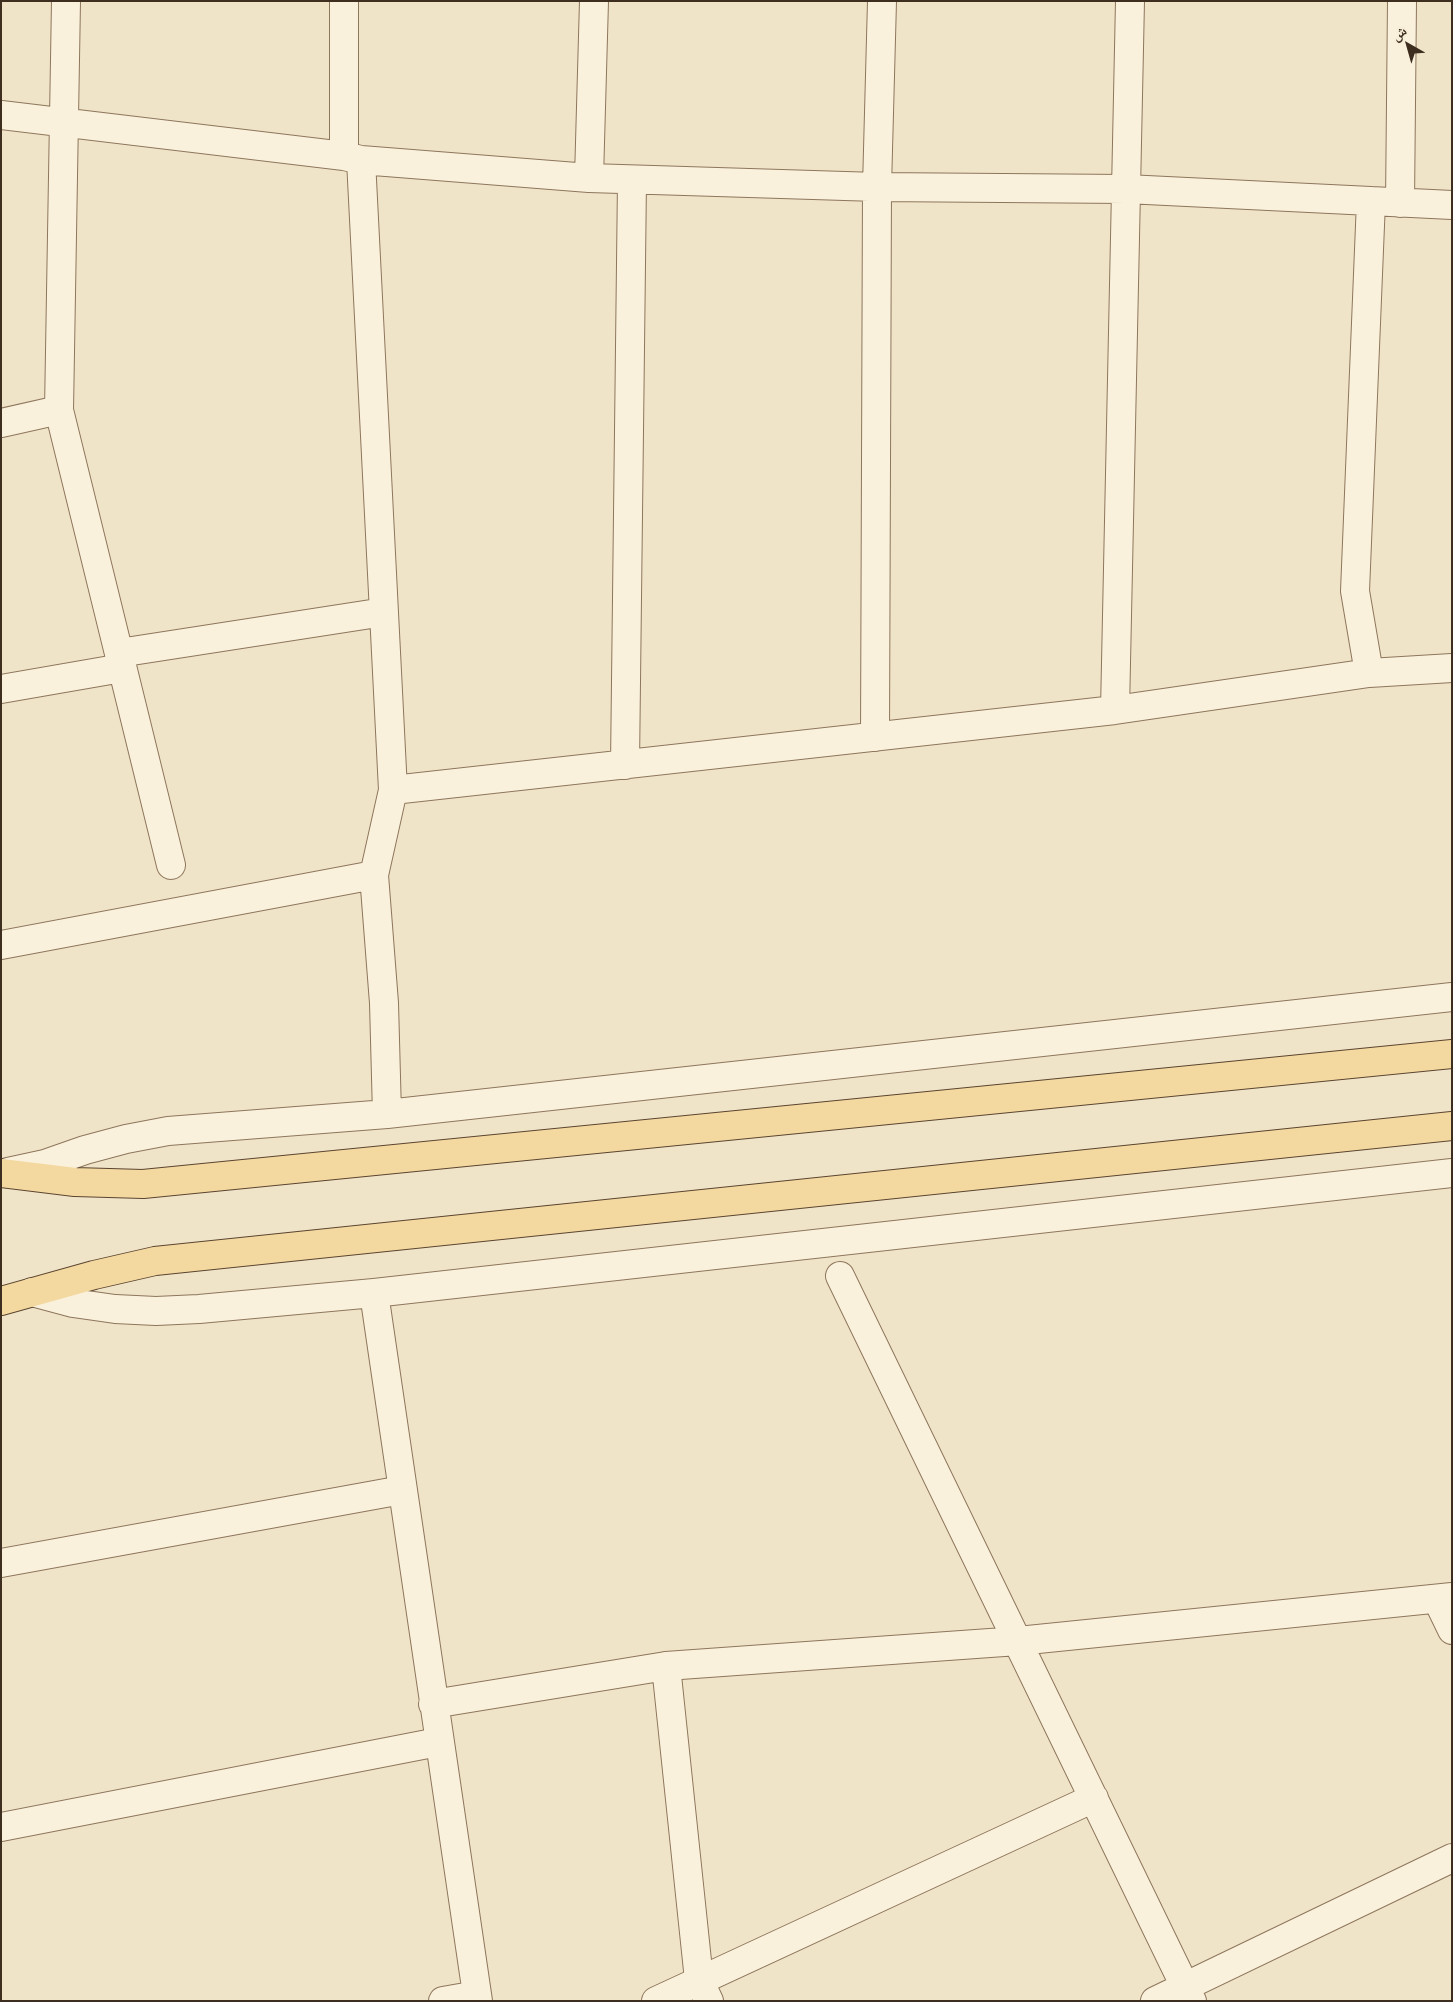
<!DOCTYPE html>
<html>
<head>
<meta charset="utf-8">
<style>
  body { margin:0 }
  #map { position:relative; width:1453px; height:2002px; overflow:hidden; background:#f0e4c8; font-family:"Playfair Display","Noto Naskh Arabic",serif }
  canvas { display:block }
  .frame { position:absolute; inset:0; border:2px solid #3d2e20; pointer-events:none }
  .north { position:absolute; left:1383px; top:20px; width:50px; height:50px; -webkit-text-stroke:4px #f7eed8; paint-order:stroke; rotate:322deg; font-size:14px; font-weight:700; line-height:20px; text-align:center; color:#3d2e20 }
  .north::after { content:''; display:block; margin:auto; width:18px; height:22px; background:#3d2e20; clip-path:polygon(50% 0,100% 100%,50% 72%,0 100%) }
</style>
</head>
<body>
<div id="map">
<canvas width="1453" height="2002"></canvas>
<div class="frame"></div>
<div class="north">ش</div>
</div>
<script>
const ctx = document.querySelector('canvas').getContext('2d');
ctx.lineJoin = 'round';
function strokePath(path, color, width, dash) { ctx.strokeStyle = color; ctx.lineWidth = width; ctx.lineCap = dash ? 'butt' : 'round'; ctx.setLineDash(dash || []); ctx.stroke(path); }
const minor = new Path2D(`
  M66 1 59 410 171 865
  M1 115 344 156 361 160 589 178 877 187 1126 189 1452 205
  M344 156V1
  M361 160 393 790 374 875 384 1003 387 1114
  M589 178 594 1
  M1400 203 1402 1
  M1 423 59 410
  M119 653 384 612
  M1369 673 1355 591 1371 201
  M1 689 122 668
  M1115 710 1130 1
  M875 737 877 187 882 1
  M625 765 632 180
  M393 790 1115 710 1369 673 1452 668
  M1 945 374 875
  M8 1172 45 1164 85 1150 126 1139 168 1131 387 1114 1452 997
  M840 1276 1192 2001
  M32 1292 73 1303 115 1309 156 1311 199 1309 374 1293 1452 1173
  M374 1293 478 2001
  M1 1563 402 1490
  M1437 1599 1452 1630
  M666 1666 699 1980 709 2001
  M433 1704 666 1666 1018 1641 1452 1597
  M1 1827 438 1742
  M443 2001 477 1995
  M656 2001 1094 1798
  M1155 2001 1452 1858`);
const major = new Path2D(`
  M1 1173 75 1182 143 1184 1452 1054
  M1 1301 94 1275 155 1261 1452 1126`);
strokePath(minor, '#8d765c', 30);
strokePath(major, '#5b4430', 30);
strokePath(minor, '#faf1dc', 28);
strokePath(major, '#f3d9a0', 28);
</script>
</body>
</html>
